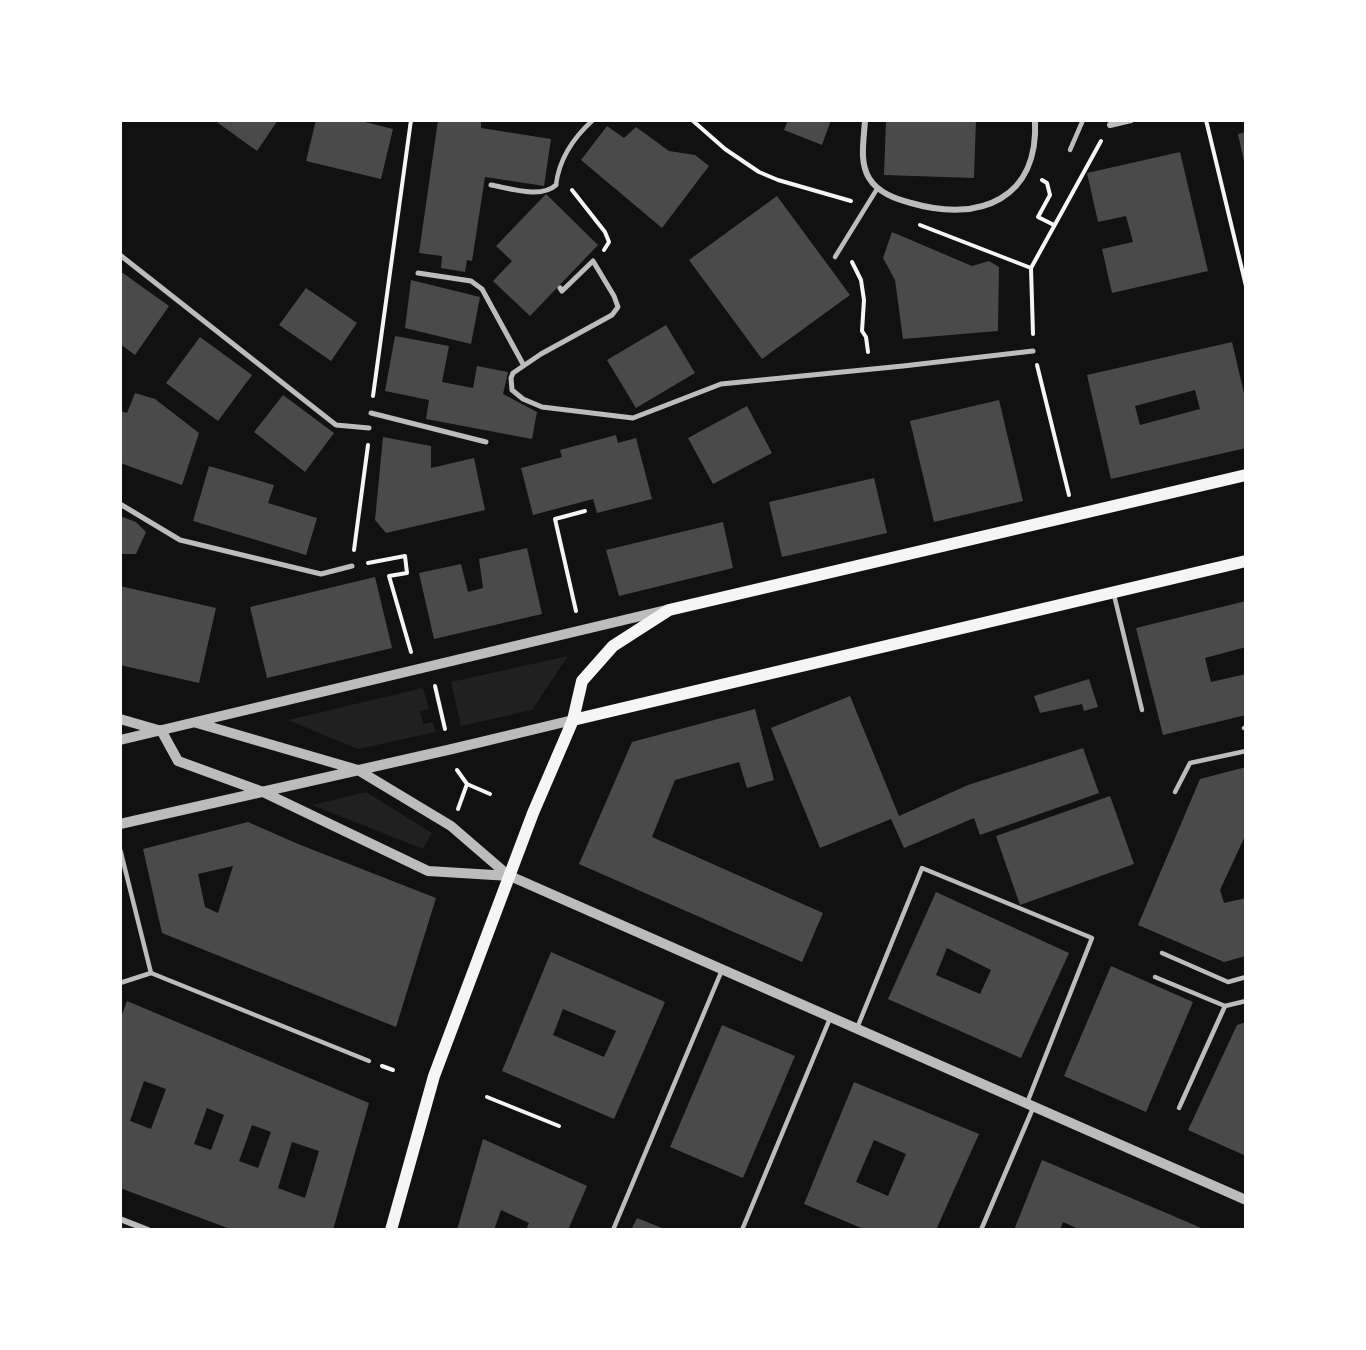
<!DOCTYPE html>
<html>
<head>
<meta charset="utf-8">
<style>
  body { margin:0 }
  #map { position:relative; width:1366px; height:1350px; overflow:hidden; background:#111; font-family:"Varela Round",sans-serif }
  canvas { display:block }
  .frame { position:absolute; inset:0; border:122px solid #fff; pointer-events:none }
</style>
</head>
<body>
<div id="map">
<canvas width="1366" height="1350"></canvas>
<div class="frame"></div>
</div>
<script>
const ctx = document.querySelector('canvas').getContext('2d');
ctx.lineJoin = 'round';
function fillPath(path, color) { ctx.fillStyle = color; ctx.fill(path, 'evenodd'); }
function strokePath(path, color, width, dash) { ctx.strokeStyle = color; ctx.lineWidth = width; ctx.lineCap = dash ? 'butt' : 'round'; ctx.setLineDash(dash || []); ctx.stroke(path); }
fillPath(new Path2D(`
  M568 656 532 710 461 726 451 682Z
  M423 688 429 709 420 711 423 724 433 722 436 732 358 749 288 720Z
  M366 792 432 833 423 849 312 805Z`), '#202020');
fillPath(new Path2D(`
  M214 120H278L257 151Z
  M316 120H357L393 129 381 179 306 161Z
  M438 120H481V128L551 139 544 186 485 177 472 261 467 260 465 272 441 268 442 256 419 253Z
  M788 120H831L822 145 784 130Z
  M886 120H976L974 178 884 175Z
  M607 126 624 138 636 127 669 151 695 155 709 166 662 228 581 160Z
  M1246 132V166H1245L1238 134Z
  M1180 152 1208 271 1112 293 1102 249 1133 242 1126 216 1098 222 1087 173Z
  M546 194 598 245 530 316 493 281 512 261 496 246Z
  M777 196 850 295 762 359 689 260Z
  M892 232 972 266 989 261 999 267 998 331 903 339 895 280 883 258Z
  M120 271 169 306 135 355 120 344Z
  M411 280 480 297 471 344 405 328Z
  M306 288 357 323 331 361 279 325Z
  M666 325 695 373 636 408 607 360Z
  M395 336 449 346 442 382 473 388 477 366 508 372 503 394 537 412 532 439 426 419 429 400 385 391Z
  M200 337 252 375 218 421 166 383Z
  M1232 342 1246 402V448L1111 479 1087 375ZM1195 390 1200 409 1140 425 1135 406Z
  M135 393 155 399 199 433 182 485 120 463V411L127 413Z
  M283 395 334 433 305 472 254 432Z
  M999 400 1023 501 934 522 910 421Z
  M747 406 772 453 713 484 688 438Z
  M616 435 618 443 636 438 652 499 597 513 593 499 533 515 521 468 562 457 560 450Z
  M383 437 431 446V468L474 458 485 510 386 533 375 520Z
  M209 466 274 485 268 503 317 518 306 555 193 521Z
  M874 478 887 533 782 557 769 502Z
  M120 516 136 522 146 532 136 554H120Z
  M723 522 733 568 619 596 606 550Z
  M527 548 542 614 434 639 419 573 461 564 468 592 483 588 479 559Z
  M375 577 392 648 267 678 250 607Z
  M120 586 216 608 199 683 120 665Z
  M1246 601V647L1205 658 1211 682 1246 674V715L1163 735 1136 628Z
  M1089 679 1098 707 1084 711 1082 704 1040 713 1034 696Z
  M850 696 899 816 968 785 1083 748 1099 793 980 835 974 818 904 848 891 819 820 848 771 728Z
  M755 709 774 780 747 788 739 762 675 780 652 837 823 913 802 962 579 864 632 742Z
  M1246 767V834L1220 890 1224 903 1246 898V956L1224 962 1138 925 1200 779Z
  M1110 796 1134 864 1020 905 996 836Z
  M248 822 298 844 436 898 396 1027 162 933 143 849ZM233 866 218 913 205 907 198 874Z
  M936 892 1069 953 1021 1058 888 999ZM947 948 991 970 980 994 936 975Z
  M551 952 665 1002 614 1119 502 1071ZM563 1009 616 1031 604 1057 553 1035Z
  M1111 966 1193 1002 1146 1112 1064 1076Z
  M127 1001 369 1103 333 1230H233L120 1188V1020ZM144 1081 166 1089 151 1129 130 1121ZM207 1108 224 1115 211 1150 194 1144ZM252 1125 271 1132 258 1168 239 1161ZM292 1142 319 1151 305 1198 278 1188Z
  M1246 1022V1156L1188 1130 1237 1025Z
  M722 1025 795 1056 743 1178 670 1147Z
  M854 1082 979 1134 936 1230H866L804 1204ZM874 1140 906 1154 888 1196 856 1182Z
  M483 1139 587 1186 568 1230H526L529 1223 501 1210 494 1230H457Z
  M1042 1160 1164 1212 1206 1230H1081L1063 1222 1060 1230H1014Z
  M637 1218 667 1230H631Z`), '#4a4a4a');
strokePath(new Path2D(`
  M692 120 725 149 759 172 778 180 851 201
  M1206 120 1246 286
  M1042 180 1047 183 1050 195 1038 217 1054 225
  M572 190 605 232 609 242 604 250
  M920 225 1031 268
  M852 262 861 280 864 300 862 331 866 337 868 352
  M1033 334 1031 268 1101 141
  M1037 365 1069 495
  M373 396 411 120
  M354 550 368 445
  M368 563 405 556 407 573 389 576 411 652
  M576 611 555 519 585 511
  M435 686 445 729
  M457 770 467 784 458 809
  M467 784 490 794
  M382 1066 393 1070
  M487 1097 559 1126`), '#f5f5f5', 4);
strokePath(new Path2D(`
  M1070 150 1083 120
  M556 185C559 159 573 138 593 120
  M835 257 877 189
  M1114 595 1142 710
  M1244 728 1246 727
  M1175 792 1190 763 1246 751
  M120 849 151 973 369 1061
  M1162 953 1228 982 1246 977
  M1155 977 1225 1006 1246 1001
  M120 983 151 973
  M857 1028 922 868 1092 938 1027 1103
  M1179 1108 1225 1006
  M613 1230 722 970
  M742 1230 831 1016
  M981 1230 1033 1108`), '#bcbcbc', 4.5);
strokePath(new Path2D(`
  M491 185C509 188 541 199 556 185
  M120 255 336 425 369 428
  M418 273 471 281 482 289 523 364
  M560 288 562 291 593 261 614 296 618 307 612 315 541 354 513 373 511 378 512 390 523 399 542 407 633 418 721 384 903 366 1033 351
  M371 413 486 442
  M120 504 180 540 321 574 352 566`), '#bcbcbc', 5);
strokePath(new Path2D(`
  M865 120C864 139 859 162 869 178 878 193 896 199 911 203 980 223 1039 199 1035 120
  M1110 125 1131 120
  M120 1219 148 1230`), '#bcbcbc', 6);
strokePath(new Path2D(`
  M120 719 158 730
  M197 723 358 770 451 826 509 876
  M161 730 178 761 263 792 428 871 510 876 1246 1200
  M120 740 666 610
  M120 824 452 749 573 720`), '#bcbcbc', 10);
strokePath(new Path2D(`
  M573 720 1246 561
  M391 1230 434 1076 533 813 573 720 582 681 613 646 669 610 1246 475`), '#f5f5f5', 12);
</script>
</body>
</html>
